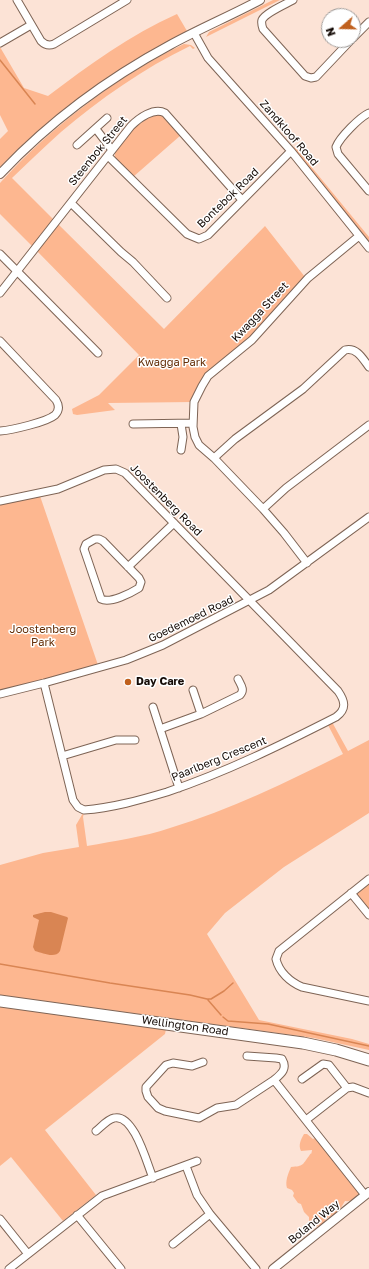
<!DOCTYPE html>
<html>
<head>
<meta charset="utf-8">
<style>
  body { margin:0 }
  #map { position:relative; width:369px; height:1269px; overflow:hidden; background:#fce3d6; font-family:"Golos Text",sans-serif }
  canvas { display:block }
  .north { position:absolute; left:321px; top:8px; width:40px; height:40px; box-sizing:border-box; background:#fff; border:1px solid #a19d9b; border-radius:50%; rotate:250deg; font-size:11px; font-weight:700; line-height:16px; text-align:center; color:#140a05 }
  .north::after { content:''; display:block; margin:auto; width:14px; height:18px; background:#c0601d; clip-path:polygon(50% 0,100% 100%,50% 72%,0 100%) }
</style>
</head>
<body>
<div id="map">
<canvas width="369" height="1269"></canvas>
<div class="north">N</div>
</div>
<script>
const ctx = document.querySelector('canvas').getContext('2d');
ctx.lineJoin = 'round';
function fillPath(path, color) { ctx.fillStyle = color; ctx.fill(path, 'evenodd'); }
function strokePath(path, color, width, dash) { ctx.strokeStyle = color; ctx.lineWidth = width; ctx.lineCap = dash ? 'butt' : 'round'; ctx.setLineDash(dash || []); ctx.stroke(path); }
function write(font, color, halo, rows, align = 'center') {
  ctx.font = font + ' "Golos Text",sans-serif'; ctx.lineWidth = 3; ctx.setLineDash([]); ctx.textBaseline = 'middle'; ctx.strokeStyle = halo; ctx.fillStyle = color; for (const [text, x, y, turn = 0] of rows) {
    ctx.save(); ctx.translate(x, y); ctx.rotate((+turn || 0) * Math.PI / 180); ctx.textAlign = isNaN(turn) ? turn : align; if (halo) ctx.strokeText(text, 0, 0); ctx.fillText(text, 0, 0); ctx.restore();
  }
}
fillPath(new Path2D(`
  M273 0H280L206 37 209 32Z
  M177 14 187 31C117 67 55 111 0 167V139L8 131 0 115V47L24 88 48 96C89 65 130 35 177 14Z
  M184 44 191 45 195 48 193 49 190 46C144 68 100 99 61 132 44 147 28 163 12 178L54 220 33 247 0 214V183C49 129 118 75 184 44Z
  M154 114H161L181 135 133 177 115 158V152L132 129Z
  M295 147 369 237V243L293 149Z
  M58 224 164 329 265 226 305 277 249 339 213 368 193 402 108 403 115 410 77 415 73 414 72 409 99 395 139 355 37 251Z
  M40 496 98 665 0 691V504Z
  M332 722 348 751 369 740V813L284 867 225 913 207 934 259 1020 352 1039 369 1044V1050L314 1038 0 995V865L43 853 79 847 76 825 83 813H84L83 817 87 846C115 841 143 837 170 828 230 810 287 782 343 754L328 725Z
  M369 882V912L357 896 358 892Z
  M0 1006 166 1029 165 1034 45 1130 96 1195 63 1221 11 1157 0 1166Z
  M304 1134H307L313 1139 315 1138 359 1192C357 1198 351 1202 345 1201L339 1211 326 1219 323 1224 315 1227 309 1222V1217L304 1212 301 1204 298 1203 293 1196 294 1193 292 1190 287 1188C285 1181 288 1174 291 1167 304 1166 302 1165 309 1156 312 1151 311 1156 312 1150L301 1151C298 1145 301 1139 304 1134Z`), '#fdb790');
fillPath(new Path2D(`
  M45 912H51L67 917 68 918 60 951C55 959 43 953 35 951L33 947 39 920 33 917V915Z`), '#d98553');
strokePath(new Path2D(`
  M0 60 35 104
  M0 964 110 983 190 995 207 999H211L224 991 233 983
  M208 1000 221 1015
  M223 1017 228 1021 268 1024 369 1046`), '#d98553', 1.5);
const minor = new Path2D(`
  M17 0 41 41C45 45 49 46 54 44L127 0
  M293 0C286 4 265 13 262 20 261 23 262 26 263 29L305 76 311 78 316 77 351 40
  M194 33 208 58 291 151 369 248
  M353 38 369 22
  M0 43 31 25
  M369 113C360 117 340 137 336 147L338 154 369 191
  M96 129 112 150
  M77 145 107 118
  M108 156 187 234 199 239 208 235 291 151
  M71 203 121 252 133 262 167 298
  M0 254 98 353
  M0 293 131 126C139 118 154 107 165 113L242 200
  M0 341 56 400C59 405 60 410 55 415 47 422 12 430 0 431
  M133 424 193 423
  M181 424 183 437 181 450
  M214 458 235 439 303 389 345 350C357 347 363 359 369 367
  M0 501 58 489 104 470 116 469 125 473 338 691C345 701 347 709 336 717 281 745 226 772 167 792 140 800 112 808 84 810L78 807 73 800 44 683
  M263 509 286 488 369 425
  M95 539H99L103 541 139 578 141 582 139 588C131 593 110 604 101 599L84 549 86 544Z
  M307 563 284 533 263 509 214 458 199 445 195 437 193 427 194 402 202 386 208 376 252 340 308 278 359 236
  M128 567 174 523
  M193 690 201 714
  M0 694 44 683 126 660 163 645 269 590 369 517
  M153 707 179 788
  M160 729 201 714 240 695C245 690 241 685 238 679
  M62 756 116 740H135
  M369 879 279 951 276 959C279 972 290 982 302 987L369 1001
  M351 893 369 915
  M247 1056 276 1058 282 1059C288 1069 281 1074 274 1080
  M203 1062 192 1066 173 1063 166 1065 146 1087V1091L148 1097 158 1108 165 1111 199 1118 217 1108 236 1105 274 1080 365 1195
  M302 1079 323 1064 329 1065 347 1088
  M306 1120 347 1088 353 1087 369 1093
  M96 1131C101 1127 108 1119 114 1118 134 1113 147 1164 153 1178
  M186 1166 197 1195 210 1214 256 1269
  M77 1215 121 1269
  M0 1219 28 1254
  M173 1244 210 1214
  M9 1269 102 1196 197 1161`);
const tertiary = new Path2D(`
  M0 174C49 122 107 79 170 45 199 29 230 16 260 0
  M273 1269 369 1192`);
const primary = new Path2D(`
  M0 1001 303 1043 336 1050 369 1060`);
strokePath(minor, '#7e6455', 9);
strokePath(tertiary, '#7e6455', 10);
strokePath(primary, '#7e6455', 13);
strokePath(minor, '#fff', 7);
strokePath(tertiary, '#fff', 8);
strokePath(primary, '#fff', 11);
for (const [x, y, r, color] of [
  [128,682,4,"#c0601d"]
]) { const dot = new Path2D(); dot.arc(x, y, r, 0, 2 * Math.PI); ctx.fillStyle = color; ctx.fill(dot); strokePath(dot, '#fff', 1.5); }
write('11px', '#140a05', '#fff', [
  ["Zandkloof Road",289,133,49],
  ["Steenbok Street",98,151,-51],
  ["Bontebok Road",228,198,-44],
  ["Kwagga Street",260,312,-47],
  ["Joostenberg Road",166,500,45],
  ["Goedemoed Road",191,619,-26],
  ["Paarlberg Crescent",219,759,-22],
  ["Wellington Road",185,1026,8],
  ["Boland Way",314,1222,-39]
]);
write('11px', '#642e07', '#fff', [
  ["Kwagga Park",172,363],
  ["Joostenberg",43,630],
  ["Park",43,643]
]);
write('bold 11px', '#140a05', '#fff', [
  ["Day Care",136,682]
], 'left');
</script>
</body>
</html>
